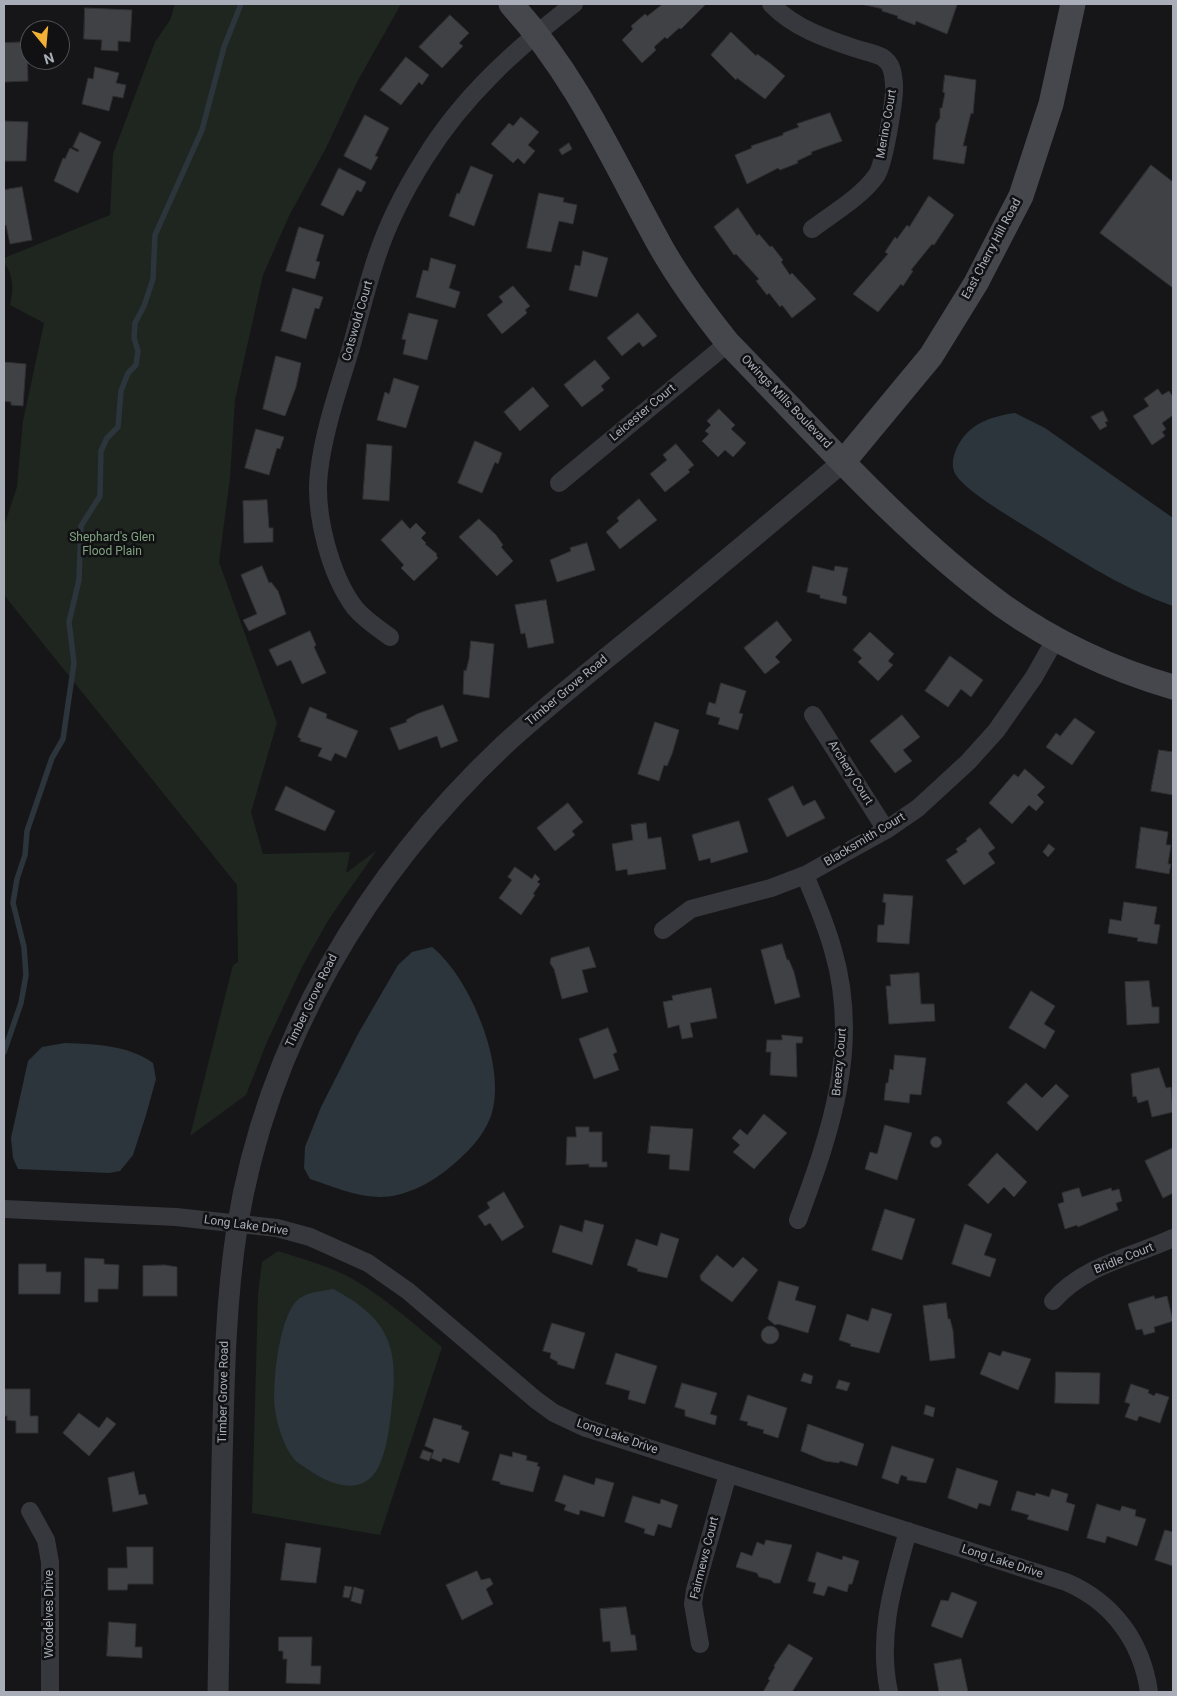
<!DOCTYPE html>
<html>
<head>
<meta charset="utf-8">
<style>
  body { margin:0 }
  #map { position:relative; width:1177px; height:1696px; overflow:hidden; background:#161618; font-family:Roboto,sans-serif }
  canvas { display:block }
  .frame { position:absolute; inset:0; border:5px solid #a8adb8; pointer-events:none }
  .north { position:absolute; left:20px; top:20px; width:50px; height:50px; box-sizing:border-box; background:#111113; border:1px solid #4d4f55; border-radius:50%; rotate:163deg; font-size:14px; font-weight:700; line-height:20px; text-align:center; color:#a8adb8 }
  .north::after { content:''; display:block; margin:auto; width:18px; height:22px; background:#f2b134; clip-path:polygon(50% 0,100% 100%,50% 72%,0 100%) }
</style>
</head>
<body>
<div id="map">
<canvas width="1177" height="1696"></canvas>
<div class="frame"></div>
<div class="north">N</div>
</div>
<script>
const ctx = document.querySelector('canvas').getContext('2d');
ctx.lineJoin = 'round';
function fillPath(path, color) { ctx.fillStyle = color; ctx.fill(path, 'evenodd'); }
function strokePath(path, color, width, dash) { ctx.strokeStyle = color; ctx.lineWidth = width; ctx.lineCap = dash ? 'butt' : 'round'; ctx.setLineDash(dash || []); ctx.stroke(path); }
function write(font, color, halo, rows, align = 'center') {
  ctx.font = font + ' Roboto,sans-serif'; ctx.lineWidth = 5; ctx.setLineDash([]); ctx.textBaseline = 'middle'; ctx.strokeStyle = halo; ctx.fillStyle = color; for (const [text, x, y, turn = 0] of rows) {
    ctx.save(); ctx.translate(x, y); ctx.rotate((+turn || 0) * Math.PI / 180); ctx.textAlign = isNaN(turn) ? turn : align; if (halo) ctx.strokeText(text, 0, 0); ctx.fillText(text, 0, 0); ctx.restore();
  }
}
fillPath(new Path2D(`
  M175 4H401L357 82 326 148 289 216 263 275 235 400 230 478 219 562 277 723 251 812 263 854 350 852 346 873 377 850 329 919 302 967 267 1042 246 1095 190 1136 233 965 238 962 237 885 4 595V526L17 487 23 421 44 323 10 305C13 293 14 281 8 269 5 264 4 264 4 258L110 215 113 154 155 42 170 20Z
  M278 1251C303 1259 329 1266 353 1279 385 1298 413 1323 442 1347L380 1535 252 1513 258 1294 262 1262Z`), '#1e261f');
fillPath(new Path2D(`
  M1015 413 1045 428 1173 518V606C1118 587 1072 555 1023 525 1007 515 965 490 956 475 949 464 955 449 962 439 974 422 994 416 1015 413Z
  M432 947C470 977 508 1068 491 1116 482 1139 467 1153 449 1168 430 1184 404 1197 380 1197 357 1197 331 1186 310 1179L304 1168 305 1147 321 1107 358 1034 398 965 412 952Z
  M65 1043C95 1044 128 1045 153 1063L156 1079 146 1115 133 1155 120 1171 109 1173 18 1169 13 1158 11 1138 28 1061 42 1047Z
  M333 1289C391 1319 400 1350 391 1413 389 1431 386 1452 378 1468 361 1499 327 1483 306 1468 302 1465 296 1462 294 1459 284 1447 277 1425 275 1409 272 1385 279 1312 300 1298 309 1292 322 1291 333 1289Z`), '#2c353c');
strokePath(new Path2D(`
  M4 1052 21 1003 26 975 24 947 13 903 17 879 25 855 27 831 52 758 63 739 74 663 69 622 79 580 81 526 100 496 101 451 107 438 118 427 121 391 128 373 136 365 138 351 134 338 135 323 144 306 153 279 155 235 202 130 224 47 241 4`), '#2c353c', 5.5);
const building = new Path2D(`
  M663 4H706L681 29 679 28 667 39 665 37 654 47 656 50 642 63 622 40 633 29 631 26 645 14 647 16Z
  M861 4H953L957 5 947 34 916 21 915 25 897 18 898 16 882 11V9Z
  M85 8 132 10 130 42 118 41V51L101 50 102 40 84 39Z
  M450 15 469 33 459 43 463 46 442 68 419 47Z
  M731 32 756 56 757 54 771 64 785 76 765 99 737 78 736 80 711 55Z
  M27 42 28 81 4 82V43Z
  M406 57 429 75 422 85 419 82 401 105 380 90Z
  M95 67 119 73 116 83 126 85 123 98 113 96 109 111 82 104 88 78 93 79Z
  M945 75 976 80 973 114 971 113 963 146H967L964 164 933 159 936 124 940 118V108H942L945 93 943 92Z
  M830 113 842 141 811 152 812 154 797 161 798 163 780 170 778 168 747 184 735 155 752 148 751 146 783 135V133L799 127 797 124Z
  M365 115 389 128 375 156 378 157 371 170 344 156Z
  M521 117 539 132 528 145 535 151 524 164 518 158 513 163 491 144 509 123 513 126Z
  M4 121 28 122 26 161H4Z
  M80 132 101 142 78 193 54 181 63 158 65 159 70 148 78 152 79 150 73 147Z
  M569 143 572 149 562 155 559 150Z
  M1151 165 1173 182V288L1100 233Z
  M471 166 493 175 474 226 449 216 457 193 459 194Z
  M339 168 366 182 361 192 357 190 343 216 321 205Z
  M22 187 32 240 10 244 6 225 4 226V190Z
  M539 193 564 198 563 202 577 205 573 224 559 221 551 252 527 248Z
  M929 196 954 215 934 245 932 244 911 270 913 271 903 286 901 284 878 312 853 294 888 254 885 252 895 237 897 239 907 225 909 227Z
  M738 208 757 236 759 234 770 247 772 246 783 260 781 262 790 275 792 273 816 299 792 318 782 305 780 307 769 293 767 295 756 281 759 279 736 254 734 255 714 227Z
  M299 227 324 235 316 261 320 262 315 279 286 271Z
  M583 251 608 258 597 297 569 290 575 265 580 266Z
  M431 258 456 265 449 288 460 292 455 308 416 297 423 270 428 271Z
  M513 286 530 306 525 310 527 313 502 334 487 315 503 302 499 297Z
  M293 288 323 297 319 309 315 308 306 339 281 331Z
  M409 313 438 320 427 360 403 354 406 340 402 339Z
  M638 313 657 336 643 347 639 342 622 356 607 338Z
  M276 356 301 363 296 387 285 416 263 409Z
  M595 360 610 378 601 386 604 390 582 407 564 385Z
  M4 362 26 364 23 406 11 405V402L4 401Z
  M394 378 419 386 406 428 377 420 385 392 389 394Z
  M533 387 549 406 520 431 504 412Z
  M1158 389 1162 395 1169 391 1173 397V415L1162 423 1166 429 1162 432 1165 436 1152 445 1133 416 1149 406 1144 399Z
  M719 409 735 425 731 429 746 443 733 457 725 450 718 457 702 441 709 434 705 431 711 425 707 421Z
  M1103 411 1108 421 1105 422 1107 426 1100 430 1091 417Z
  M256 429 284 437 280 449 277 448 269 475 245 468Z
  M475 441 502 453 498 464 495 462 482 493 458 483Z
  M367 444 392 446 389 501 363 499Z
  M676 444 694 465 688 470 690 472 665 492 650 474 667 460 663 455Z
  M639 499 657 520 620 549 606 532 619 521 617 518Z
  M267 500 269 528H273V542L244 543 243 501Z
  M479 519 496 535 503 545 501 547 513 561 497 576 459 537Z
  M402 520 410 529 416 523 426 533 421 538 426 543 425 544 437 554 436 555 438 558 414 581 401 568 404 565 381 540Z
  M587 543 595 570 557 582 550 560 571 551 570 548Z
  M262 566 269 583 271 582 278 591 286 614 249 631 243 620 257 614 241 575Z
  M813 566 834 571 835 566 848 568 842 595 847 597 846 604 820 598V595L807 592Z
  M546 600 554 643 528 648 525 633 521 634 515 605Z
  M777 621 792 640 775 657 780 662 765 674 744 648Z
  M310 631 316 645 314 647 326 673 302 684 291 660 277 666 269 650Z
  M870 632 894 654 888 661 893 665 878 681 858 662 862 658 853 650Z
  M471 641 494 644 489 698 463 694 464 670 466 671 469 659Z
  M950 656 983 680 971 697 961 689 948 707 925 691Z
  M721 683 746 691 739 713 743 714 738 730 718 724 720 718 706 714 709 702 715 704Z
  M443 705 458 741 441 748 437 736 399 750 390 728 407 722 406 720 417 714Z
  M310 707 327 714 326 718 358 731 346 758 335 753 331 761 318 756 322 748 300 741 301 739 298 737Z
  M902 715 920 737 903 750 912 761 895 773 870 741Z
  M1075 718 1095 732 1072 765 1046 747 1056 733 1060 736Z
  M655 722 679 730 672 754 667 766 664 765 659 781 638 774Z
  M1159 750 1173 752V795L1151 791Z
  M1025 769 1045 787 1037 795 1044 802 1036 811 1029 805 1012 824 989 803 1014 774 1018 777Z
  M286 786 335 811 325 831 275 810Z
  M793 786 803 806 815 800 825 818 787 837 768 799Z
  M568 803 583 822 572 831 575 835 555 851 537 828Z
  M739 821 748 852 711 863 710 858 699 861 692 835Z
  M646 823 648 839 661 837 666 869 628 875 627 869 616 871 612 844 633 840 631 825Z
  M1141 827 1168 832 1166 845H1171L1168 864H1171L1169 874 1136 868Z
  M980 828 995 848 988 853 995 863 964 885 946 860 958 852 956 849 967 841 966 839Z
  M1049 844 1055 849 1048 857 1043 852Z
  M515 867 532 879 535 874 540 879 537 882 540 884 533 894 535 895 521 915 499 898 512 880 508 877Z
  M884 894 913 896 909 944 877 942 878 925H884L886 903 883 902Z
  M1124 902 1157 907 1154 924 1160 925 1157 944 1137 941 1138 938 1108 933 1110 919 1121 921Z
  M782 944 787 960H789L794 972 800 997 775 1004 761 950Z
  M589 947 596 967 582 970 588 992 562 999 554 969 550 963 551 958Z
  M919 973 921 1004H934L935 1021 889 1024 886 986H891L890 975Z
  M1149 981 1152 1007H1159V1023L1127 1025 1125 982Z
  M711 988 717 1018 690 1023 693 1037 682 1039 679 1025 668 1028 663 1002 673 1000 672 996Z
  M1031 991 1055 1006 1044 1024 1055 1031 1045 1049 1009 1028Z
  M608 1028 617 1052 613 1054 619 1070 594 1079 579 1039Z
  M782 1035 803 1037 802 1043H796L797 1077 770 1075 771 1052H766L767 1040H782Z
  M895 1055 926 1058 921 1095 910 1094 909 1103 884 1100 886 1083H888L890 1069 893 1070Z
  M1159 1068 1166 1088 1171 1087 1173 1112 1152 1117 1148 1100 1138 1103 1136 1096 1133 1097 1131 1074Z
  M1026 1083 1042 1098 1056 1084 1069 1096 1037 1131 1007 1103Z
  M764 1114 787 1133 754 1169 733 1152 740 1145 732 1138 740 1129 747 1135Z
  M885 1125 912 1133 897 1180 865 1169 870 1152 877 1154Z
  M651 1126 693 1129 689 1171 669 1169 670 1155 648 1153Z
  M576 1127H589V1132H602V1162H607V1167H589V1164L566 1165 567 1137H576Z
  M930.5 1142a5.5 5.5 0 1 1 11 0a5.5 5.5 0 1 1-11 0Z
  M1173 1148V1193L1163 1198 1145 1161Z
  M997 1153 1027 1182 1014 1197 1004 1187 988 1204 968 1185Z
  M1079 1188 1082 1197 1111 1188 1112 1191 1119 1189 1122 1201 1116 1203 1118 1210 1078 1227 1077 1225 1065 1229 1058 1204 1064 1202 1062 1193Z
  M504 1192 524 1227 502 1241 490 1223 485 1226 478 1216 490 1208 487 1203Z
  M885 1209 915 1219 902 1260 872 1250Z
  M585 1220 604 1225 592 1265 552 1252 560 1225 582 1232Z
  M965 1224 992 1234 984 1255 996 1259 990 1277 952 1264Z
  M661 1233 679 1239 667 1278 637 1271 638 1269 627 1265 636 1239 657 1246Z
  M717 1255 733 1268 743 1257 758 1270 732 1302 701 1280 700 1276Z
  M85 1258 104 1259V1264L119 1265 118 1289H98V1302H85Z
  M19 1264H46V1272H61L60 1294H19Z
  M165 1265 177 1267V1296H143V1266Z
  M779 1281 799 1287 795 1300 816 1306 808 1333 778 1324 775 1325 768 1319Z
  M1154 1296 1155 1299 1167 1296 1173 1321 1154 1327 1155 1332 1144 1335 1142 1329 1136 1330 1128 1304Z
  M946 1303 948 1319H950L953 1331 955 1358 930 1361 923 1306Z
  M872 1308 892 1314 879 1353 850 1346 851 1344 839 1340 847 1314 868 1321Z
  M552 1323 585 1333 574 1369 557 1364 558 1362 550 1358 551 1353 543 1351Z
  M761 1335a9 9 0 1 1 18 0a9 9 0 1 1-18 0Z
  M1003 1351 1031 1359 1018 1390 980 1374 989 1352 1000 1356Z
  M616 1353 657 1366 645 1404 628 1399 630 1391 606 1384Z
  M1056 1372 1100 1373 1099 1404 1055 1403Z
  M804 1373 813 1376 811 1384 801 1381Z
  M839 1380 850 1383 847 1391 836 1388Z
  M682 1383 717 1393 710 1414 717 1416 715 1425 685 1416V1410L675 1407Z
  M1131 1384 1149 1390 1148 1393 1154 1396 1156 1393 1169 1397 1160 1423 1139 1416 1137 1421 1125 1417 1130 1404 1125 1402Z
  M4 1389H30V1416H38V1433H16V1421L7 1420V1416H4Z
  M748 1395 787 1408 778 1438 763 1433 764 1430 747 1425 748 1422 740 1420Z
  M926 1405 935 1408 933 1417 924 1414Z
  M79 1413 99 1428 107 1417 116 1424 89 1456 63 1433Z
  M434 1418 462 1426 461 1429 469 1432 459 1463 443 1458 441 1462 431 1458 434 1450 425 1446Z
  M808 1424 864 1444 857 1466 840 1461 839 1463 825 1461 801 1451Z
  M892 1446 934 1459 926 1483 907 1480V1477L901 1475 898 1484 882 1478Z
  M423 1450 432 1453 429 1461 420 1458Z
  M513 1452 527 1456 526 1460 538 1463 537 1466 540 1467 533 1492 500 1484V1482L492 1480 500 1454 512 1457Z
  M957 1468 998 1481 990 1506 979 1503 977 1509 948 1498Z
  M134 1472 139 1495 145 1494 148 1504 113 1512 108 1478Z
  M564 1475 594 1485 596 1478 614 1483 604 1517 580 1510 579 1515 564 1510 566 1505 555 1501Z
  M1052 1489 1068 1494 1066 1502 1075 1505 1068 1531 1027 1519 1029 1515 1011 1510 1017 1491 1035 1496 1036 1493 1049 1497Z
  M633 1496 660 1504 661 1499 678 1505 671 1528 658 1524 654 1536 644 1533 645 1529 625 1522Z
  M1097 1504 1120 1511 1122 1506 1136 1510 1135 1516 1146 1519 1137 1546 1107 1536 1105 1543 1087 1538Z
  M1165 1530 1173 1532V1566L1155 1560Z
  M766 1540 792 1545 780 1583H774L771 1580 759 1577 757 1573 736 1567 741 1552 752 1556 757 1542 764 1545Z
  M286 1543 321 1548 316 1583 281 1580Z
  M127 1547H153V1584H128L127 1590H108V1568H127Z
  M817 1552 842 1560 843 1556 859 1561 852 1584H849L847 1592 828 1586 824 1596 813 1593 816 1583 808 1581Z
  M477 1571 481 1580 490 1578 493 1584 486 1589 493 1604 462 1620 446 1585Z
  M345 1586 352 1587 349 1598 343 1597Z
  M354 1587 364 1590 361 1604 351 1601Z
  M952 1592 977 1602 962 1638 931 1626 941 1600 948 1601Z
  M626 1607 631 1635H635L637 1650 611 1652 610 1641 603 1642 600 1609Z
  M109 1622 136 1624 135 1647H142V1658L107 1656Z
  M279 1637H312L311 1666H321L320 1684 286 1683 287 1659H283V1651H279Z
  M789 1644 813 1658 792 1692H763L770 1680 768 1679 775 1667 774 1666Z
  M961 1659 968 1692H939L934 1664Z`);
fillPath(building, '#404145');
strokePath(building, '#303034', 1);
strokePath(new Path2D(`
  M771 4C793 27 824 38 854 48 863 51 874 53 882 57 892 63 893 73 894 84 895 98 884 166 876 176 860 198 833 213 812 229
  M559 483 728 343
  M390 637C378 628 365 620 355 608 330 575 314 513 319 472 324 428 340 385 352 344 360 315 367 285 377 256 388 223 406 188 425 158 463 96 517 48 574 4
  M813 715 886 830
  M663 930 691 909 771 888 805 875 886 830 918 808 968 762 996 731 1034 677 1056 638
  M4 1209 176 1217 277 1228 310 1237 368 1263 408 1291 536 1400 554 1413 586 1428 1066 1582C1113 1602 1142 1642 1149 1692
  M798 1220C831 1131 861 1045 833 950 826 924 815 899 805 875
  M1053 1301C1084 1265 1132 1257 1173 1238
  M30 1511 46 1540 50 1562V1692
  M700 1644 693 1604 695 1590 728 1474
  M889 1692C877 1636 893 1585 908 1531`), '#37383d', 18);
strokePath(new Path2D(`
  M218 1692C219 1616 221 1540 222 1463 224 1384 225 1306 237 1228 267 1041 367 874 504 745 551 702 602 662 651 622 716 569 780 515 844 461`), '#37383d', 21);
strokePath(new Path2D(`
  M511 4C579 79 614 163 662 249 681 282 704 313 728 343 814 431 904 534 1003 606 1054 642 1114 670 1173 687
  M844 461 931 356 976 283 1021 196 1051 104 1073 4`), '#45474d', 25);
write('12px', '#a8adb8', '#111113', [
  ["Merino Court",887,124,-80],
  ["East Cherry Hill Road",992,249,-62],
  ["Cotswold Court",358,321,-74],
  ["Owings Mills Boulevard",786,402,46],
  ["Leicester Court",643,413,-40],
  ["Timber Grove Road",567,691,-40],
  ["Archery Court",850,773,58],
  ["Blacksmith Court",865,840,-31],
  ["Timber Grove Road",312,1001,-64],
  ["Breezy Court",840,1062,-85],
  ["Long Lake Drive",246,1226,8],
  ["Bridle Court",1124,1259,-22],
  ["Timber Grove Road",224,1392,-89],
  ["Long Lake Drive",617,1437,19],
  ["Fairmews Court",705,1558,-76],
  ["Long Lake Drive",1002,1562,18],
  ["Woodelves Drive",50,1614,-90]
]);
write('12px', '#7fa381', '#111113', [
  ["Shephard's Glen",112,538],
  ["Flood Plain",112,552]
]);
</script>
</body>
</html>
